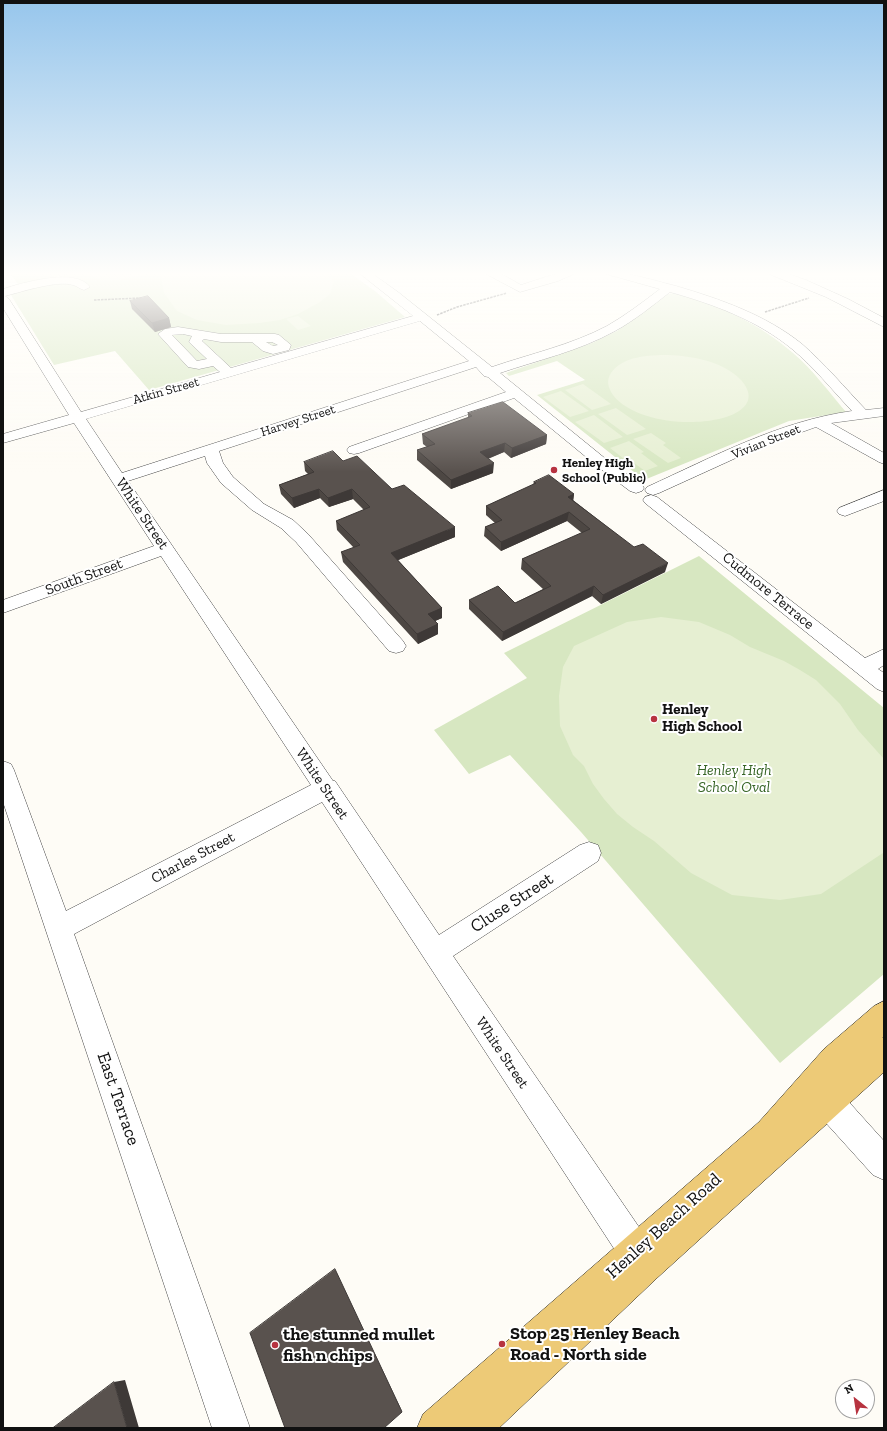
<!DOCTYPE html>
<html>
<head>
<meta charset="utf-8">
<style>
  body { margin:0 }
  #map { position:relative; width:887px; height:1431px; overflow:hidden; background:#fefcf6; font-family:"Zilla Slab",serif }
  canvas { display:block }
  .frame { position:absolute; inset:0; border:4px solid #111; pointer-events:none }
  .north { position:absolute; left:835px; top:1379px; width:40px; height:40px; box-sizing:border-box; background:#fff; border:1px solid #a0a0a0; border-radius:50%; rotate:330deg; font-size:11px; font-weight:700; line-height:16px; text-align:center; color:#111 }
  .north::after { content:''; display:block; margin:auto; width:14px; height:18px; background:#b73340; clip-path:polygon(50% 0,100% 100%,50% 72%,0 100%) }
</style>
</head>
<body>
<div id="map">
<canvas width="887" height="1431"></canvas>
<div class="frame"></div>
<div class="north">N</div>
</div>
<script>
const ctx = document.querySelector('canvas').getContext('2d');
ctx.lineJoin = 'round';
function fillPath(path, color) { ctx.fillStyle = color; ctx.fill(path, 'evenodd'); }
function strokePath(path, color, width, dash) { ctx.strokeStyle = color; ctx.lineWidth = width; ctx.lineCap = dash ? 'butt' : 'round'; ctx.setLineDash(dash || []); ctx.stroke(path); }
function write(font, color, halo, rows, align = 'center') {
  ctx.font = font + ' "Zilla Slab",serif'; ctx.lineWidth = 4; ctx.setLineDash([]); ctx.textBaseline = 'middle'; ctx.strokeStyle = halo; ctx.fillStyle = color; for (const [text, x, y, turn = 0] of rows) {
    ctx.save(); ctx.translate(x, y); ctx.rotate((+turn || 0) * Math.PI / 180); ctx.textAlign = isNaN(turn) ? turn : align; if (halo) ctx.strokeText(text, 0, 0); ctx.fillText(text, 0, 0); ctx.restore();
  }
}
fillPath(new Path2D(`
  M9 272H348L375 291 405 317 149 390 115 351 54 365 11 295 36 282 69 274 18 284Z
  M673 293C715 302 760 324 793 353 813 370 829 392 846 412L789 421 644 480 537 395 585 380 557 361 509 376 506 373 592 343 617 331 665 295Z
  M699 556 884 708V974L780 1063 581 832 510 755 469 774 434 730 527 678 504 653Z`), '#d7e7c1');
fillPath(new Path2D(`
  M83 272C95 272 106 276 118 276 131 275 143 272 156 272 134 277 103 287 83 272Z
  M163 272H325L334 282 330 294 320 302 298 314 280 320 259 323 226 325 197 320 177 311 164 293 161 276Z
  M298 316 311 326 298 330 286 319Z
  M668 355C692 356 723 361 741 380 782 426 647 439 613 395 608 388 606 380 611 373 623 356 649 355 668 355Z
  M583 384 611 404 592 410 565 390Z
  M561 391 589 411 570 417 543 397Z
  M616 408 646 429 627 435 598 414Z
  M594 415 623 437 604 443 575 422Z
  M651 433 666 443 663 445 681 458 668 463 633 439Z
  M629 441 644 452 641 453 658 466 645 471 627 458 624 459 610 448Z
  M661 617 699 622 730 635 750 647 784 661 800 670 816 680 840 704 858 730 884 759 883 853 821 894 780 900 732 895 691 873 654 841 633 827 617 814 604 799 593 784 584 766 573 755 560 726 559 696 563 667 574 646 627 622Z`), '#e6efd2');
const minor = new Path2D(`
  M358 272H370L398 292 492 367C530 354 571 345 607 326 626 315 643 302 660 289L606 274 605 272C629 272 652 280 676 286 720 299 766 315 802 344 825 364 845 388 866 410L884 408V416L831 423 884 453V464L879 462 816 427 760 447 659 493 653 495 647 493 645 490 647 487C713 457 779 421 852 411 832 390 814 367 792 349 757 320 713 304 670 292 652 306 635 320 615 331 579 351 538 360 500 373L612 464 642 485 644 488 642 491 636 493 630 491 602 470 514 398 359 453 354 454 349 453 347 450 349 447 506 392 488 377 484 376 476 367 219 451 223 463 233 477 264 504 293 520 308 534 403 641 406 646 403 651 396 653 389 651 296 542 281 528 252 510 221 483 207 463 205 456 128 481 333 781H335L439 935 580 845 589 842 598 845 601 853 598 861 453 956 654 1249 659 1261 654 1273 642 1278 630 1273 322 802 74 934 250 1428H212L3 802V761L11 764 14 770 66 911 311 785 161 556 3 613V600L154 546 74 423 3 443V434L69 415 3 308V289C22 283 76 267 90 287L84 290C80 289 77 286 73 285 57 280 21 292 5 296L9 299 81 412 220 372 213 366 199 369 188 367 158 334 165 329 178 327 221 334H275L279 335 291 345 289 350 273 354 263 351 252 342H221L204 339 202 341 231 368 413 316ZM420 321 469 361 122 473 86 419ZM183 334 192 336 189 342 207 359 197 361 172 335ZM266 342H272L278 345 273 346Z
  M485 272H498L521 285 561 272H575L574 274 558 281 520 292 486 274Z
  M768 272H783L806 280 848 299 884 318V327L826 297 769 274Z
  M884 490V501L845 516 839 514 837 511 839 508Z
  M651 495 657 497 865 658 884 649V665L878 669 884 673V692L877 689 645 503 643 500 645 497Z
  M828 1087 839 1091 884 1141V1180L873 1175 817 1113 813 1102 817 1091Z`);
const major = new Path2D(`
  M884 1001V1036L882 1038 884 1037V1072L657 1278 499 1428H417L423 1414 759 1122 824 1049 874 1006Z`);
strokePath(minor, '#444', 1);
strokePath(major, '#222', 1);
strokePath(new Path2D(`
  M94 300 141 298
  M765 312 809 298
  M437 315 457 307 507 293`), '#333', 1.5, [2.5, 1]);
fillPath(minor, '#fff');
fillPath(major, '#edca77');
fillPath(new Path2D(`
  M130 301 169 318 171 327 155 332 132 309Z
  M468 413 547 435 546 444 511 458 504 452 488 459 493 473 451 489 417 460V450L427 447 423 444 422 434 468 418Z
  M343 461 392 489 455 537 398 560 442 608V618L435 621 438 624V634L418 644 343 562 341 552 354 548 337 530 336 521 364 510 353 499 329 507 320 498 294 508 281 494 279 485 308 474 305 471 304 462Z
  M534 482 574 494 573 500 665 572 601 604 592 596 502 641 469 609V600L515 603 543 589 521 569 522 559 582 533 567 521 501 551 484 536 485 527 495 523 486 515V506L533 485Z`), '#4d4743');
fillPath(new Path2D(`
  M169 318 171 327 155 332 152 323Z
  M547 435 546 444 511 458 512 448Z
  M505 443 504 452 479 462 480 452Z
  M494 463 493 473 451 489V480Z
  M319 489 320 498 294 508 292 498Z
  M352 489 353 499 329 507 328 498Z
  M574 494 573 503 568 497Z
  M569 512 567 521 501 551V542Z
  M455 527V537L391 563V553Z
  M668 563 665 572 601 604 603 595Z
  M594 586 592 596 502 641 503 632Z
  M442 608V618L428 624V614Z
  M438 624V634L418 644 417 634Z
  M335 1269 402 1411V1412Z
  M125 1380 139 1428H127L114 1382Z`), '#3e3937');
const building = new Path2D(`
  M148 296 169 318 152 323 130 301Z
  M503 402 547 435 512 448 505 443 480 452 494 463 451 480 417 450 435 444 422 434 472 416 468 413Z
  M333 451 343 461 357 456 392 489 404 485 455 527 391 553 442 608 428 614 438 624 417 634 341 552 360 545 336 521 370 507 352 489 328 498 319 489 292 498 279 485 314 472 304 462Z
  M549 475 574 494 568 497 634 547 643 544 668 563 603 595 594 586 503 632 469 600 498 586 515 603 551 586 522 559 590 529 569 512 501 542 485 527 502 520 486 506 536 483 534 482Z
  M335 1269 402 1412 384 1428H285L250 1333Z
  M114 1382 127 1428H53Z`);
fillPath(building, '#59524e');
strokePath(building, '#3e3937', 1);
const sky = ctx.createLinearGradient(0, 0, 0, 472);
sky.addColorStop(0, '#97c6ec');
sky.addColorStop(0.58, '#fffefb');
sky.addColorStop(1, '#fffefb00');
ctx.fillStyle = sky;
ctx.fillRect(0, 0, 887, 472);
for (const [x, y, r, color] of [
  [554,470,4,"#b73340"],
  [654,719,4,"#b73340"],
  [502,1344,4,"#b73340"],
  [275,1345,4,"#b73340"]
]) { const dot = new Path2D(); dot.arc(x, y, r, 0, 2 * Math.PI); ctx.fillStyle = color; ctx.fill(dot); strokePath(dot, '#fff', 1.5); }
write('13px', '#111', '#fff', [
  ["Atkin Street",166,391,-16],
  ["Harvey Street",298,421,-18],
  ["Vivian Street",766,442,-22]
]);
write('bold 13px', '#111', '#fff', [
  ["Henley High",562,463],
  ["School (Public)",562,478]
], 'left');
write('15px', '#111', '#fff', [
  ["White Street",142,514,56],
  ["South Street",84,577,-20],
  ["Cudmore Terrace",768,591,39],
  ["White Street",322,784,56],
  ["Charles Street",193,858,-28],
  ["White Street",502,1053,56]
]);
write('bold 15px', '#111', '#fff', [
  ["Henley",662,710],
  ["High School",662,727]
], 'left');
write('italic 15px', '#366425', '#fff', [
  ["Henley High",734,771],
  ["School Oval",734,788]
]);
write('18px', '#111', '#fff', [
  ["Cluse Street",512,903,-33],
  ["East Terrace",118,1099,71],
  ["Henley Beach Road",664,1226,-42]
]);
write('bold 18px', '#111', '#fff', [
  ["Stop 25 Henley Beach",510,1334],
  ["Road - North side",510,1355],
  ["the stunned mullet",283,1335],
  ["fish n chips",283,1356]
], 'left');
</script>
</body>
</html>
